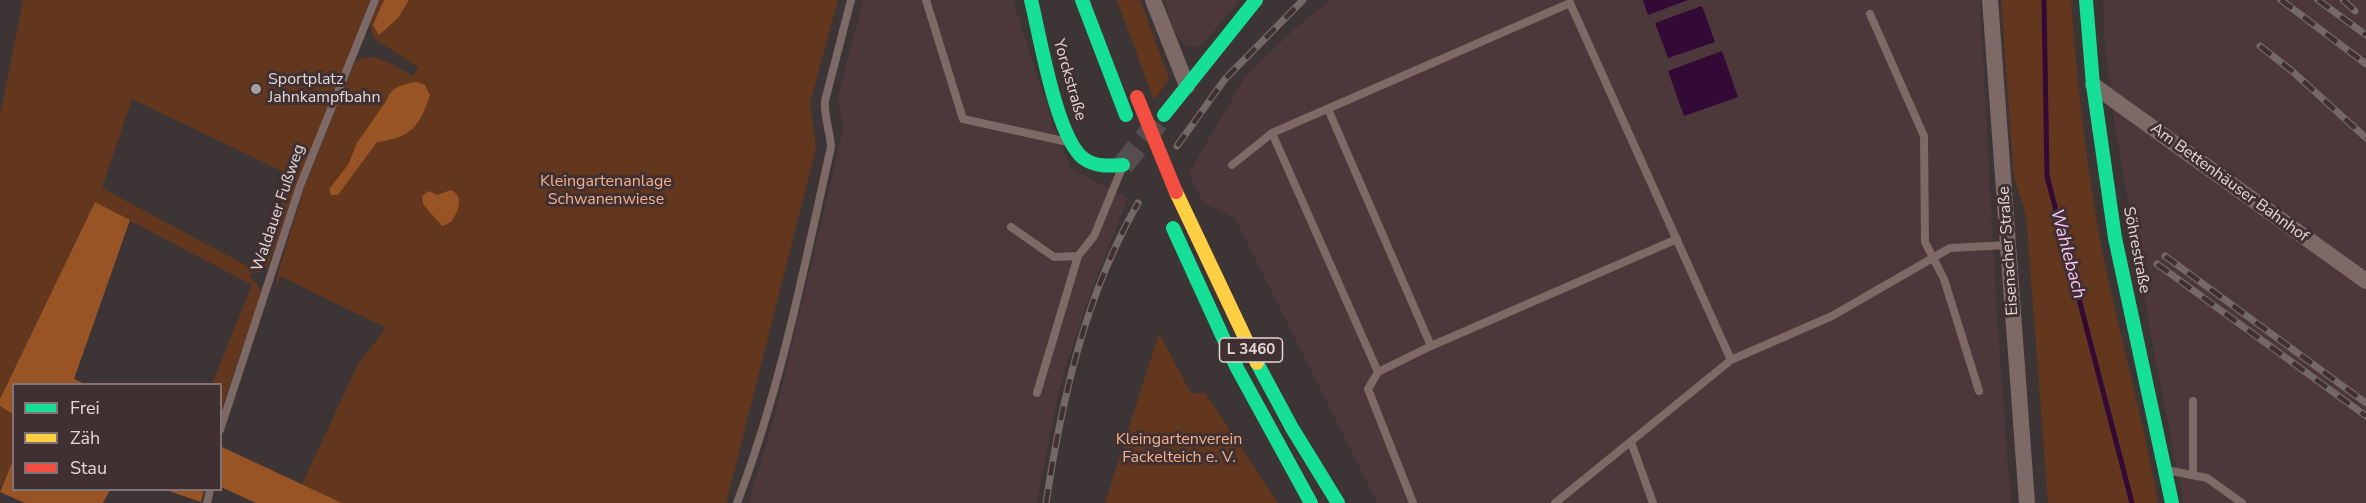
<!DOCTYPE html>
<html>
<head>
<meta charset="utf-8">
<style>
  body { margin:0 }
  #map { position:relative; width:2366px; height:503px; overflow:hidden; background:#3c3435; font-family:"Nunito Sans",sans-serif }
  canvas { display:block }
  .legend { position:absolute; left:12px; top:383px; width:210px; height:108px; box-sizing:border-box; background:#403032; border:2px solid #817375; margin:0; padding:8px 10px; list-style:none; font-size:18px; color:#e3d8d9 }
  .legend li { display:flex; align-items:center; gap:12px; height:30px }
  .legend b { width:30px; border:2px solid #817375 }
</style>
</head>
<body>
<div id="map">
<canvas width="2366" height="503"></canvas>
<ul class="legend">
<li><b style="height:8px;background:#16e098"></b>Frei</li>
<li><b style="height:8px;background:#ffcf43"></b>Zäh</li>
<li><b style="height:8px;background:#f24e42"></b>Stau</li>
</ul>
</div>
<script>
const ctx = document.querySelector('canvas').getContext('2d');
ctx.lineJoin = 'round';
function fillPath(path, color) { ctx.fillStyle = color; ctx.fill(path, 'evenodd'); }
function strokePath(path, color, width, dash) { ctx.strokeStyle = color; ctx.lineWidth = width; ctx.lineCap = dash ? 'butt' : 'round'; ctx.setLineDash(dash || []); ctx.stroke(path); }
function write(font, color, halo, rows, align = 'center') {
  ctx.font = font + ' "Nunito Sans",sans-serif'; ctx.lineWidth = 6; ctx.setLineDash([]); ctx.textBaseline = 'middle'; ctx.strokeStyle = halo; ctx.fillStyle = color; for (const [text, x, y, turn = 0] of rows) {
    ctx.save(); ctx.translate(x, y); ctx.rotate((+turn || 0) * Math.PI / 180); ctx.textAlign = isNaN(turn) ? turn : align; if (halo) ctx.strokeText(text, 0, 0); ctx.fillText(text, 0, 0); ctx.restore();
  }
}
fillPath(new Path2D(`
  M863 0H1013L1055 130 1071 168 1128 198 1084 311 1068 359 1056 404 1037 503H748L776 411 843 130 838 98Z
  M1164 0H1240L1202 45 1194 47 1184 45 1174 31Z
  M1331 0H1980L1997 315 2011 503H1377L1235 218 1202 202 1189 173 1245 77 1301 23Z
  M2103 0H2366V503H2183L2148 320 2115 124 2105 51Z`), '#4c373a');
fillPath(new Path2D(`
  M23 0H370L297 185 268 267 260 272 250 273 249 276 258 285 261 293 221 411 220 384H212L252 285 95 202 0 399V115ZM132 99 292 176 260 262 251 268 102 188Z
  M380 0H838L810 103 816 148 726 503H342L302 484 358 364 386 328 280 276 277 286 276 280 304 188 354 64C371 47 395 67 413 76L418 67 376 40C366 25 374 14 380 0Z
  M1117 0H1140L1169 79 1154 100Z
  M2001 0H2071C2077 82 2086 164 2101 245 2118 331 2143 416 2158 503H2048L2026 214 2014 178Z
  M1159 333 1191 393H1205L1278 503H1105Z
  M0 406 14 414 13 460 0 488Z`), '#62371e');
fillPath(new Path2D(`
  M384 0H409L398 18 379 35 373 25Z
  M416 82 425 85 430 95C420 126 411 138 377 142L338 195H331L329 189 348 165 357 143 387 100C391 86 403 85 416 82Z
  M451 190C465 197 458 212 451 222L442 226 423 204 422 196 429 191 437 195Z
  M95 202 130 220 74 379 85 384H14L13 414 0 406V399Z
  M222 447 342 503H256L221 487Z
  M13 460 14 490H110L103 503H25L0 492Z
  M166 490H204L201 502Z`), '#995425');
fillPath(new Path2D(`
  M1643 0H1688L1648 15Z
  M1702 6 1715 42 1668 58 1655 23Z
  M1722 51 1738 97 1684 116 1668 71Z`), '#330936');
strokePath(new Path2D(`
  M2044 0 2047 176 2132 503`), '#330936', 5);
strokePath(new Path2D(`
  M1123 165 1161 118`), '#554d4e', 22, [22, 11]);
strokePath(new Path2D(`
  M926 0 963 119 1068 142
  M1870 14 1924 136 1925 242 1944 279 1979 391
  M1328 109 1431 346 1378 372 1368 389 1413 503
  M1272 133 1378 372
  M1232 165 1272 133 1570 3 1731 360
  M1011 227 1054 257 1078 256 1094 236 1122 168
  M1431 346 1677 239
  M1037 393 1078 256
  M2193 401V475
  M220 430 300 186 375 0
  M1631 442 1653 503
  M2166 470 2207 478 2242 503
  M207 503 210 490
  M737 503C781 388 804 267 831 147 830 131 824 117 825 101L851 0
  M1555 503 1731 360 1832 316 1950 248 2008 245`), '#7d6966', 8);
strokePath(new Path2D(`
  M1153 0 1187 86
  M1990 0 2027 503
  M2093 85 2366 281`), '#7d6966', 16);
strokePath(new Path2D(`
  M1031 0C1040 36 1056 136 1083 158 1095 167 1109 166 1123 165
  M1082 0 1126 115
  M2086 0 2093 85 2115 238 2172 503
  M1164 115 1256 0
  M1173 228 1237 368 1311 503
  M1257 363 1292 428 1338 503`), '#16e098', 14);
strokePath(new Path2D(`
  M1176 192 1257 363`), '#ffcf43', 14);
const rail = new Path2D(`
  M2281 0 2366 64
  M2318 0 2366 35
  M2343 0 2355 11
  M2260 46 2292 71 2366 138
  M1177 146 1225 79 1303 0
  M2165 256 2366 403
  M2157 264 2366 416
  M1046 503C1062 398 1085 296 1138 203`);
strokePath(rail, '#756968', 7);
strokePath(rail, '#403032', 4.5, [14]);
strokePath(new Path2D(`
  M1137 97 1176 192`), '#f24e42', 14);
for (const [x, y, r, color] of [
  [256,89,6,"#a99fa0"]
]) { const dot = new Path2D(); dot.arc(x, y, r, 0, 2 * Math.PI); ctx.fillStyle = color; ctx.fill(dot); strokePath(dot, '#403032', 2); }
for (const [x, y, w] of [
  [1251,350,63]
]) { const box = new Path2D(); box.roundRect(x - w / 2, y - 12, w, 24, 4.5); ctx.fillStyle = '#403032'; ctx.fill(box); strokePath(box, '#e3d8d9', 1.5); }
write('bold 15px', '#e3d8d9', null, [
  ["L 3460",1251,350]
]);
write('16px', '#e3d8d9', '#403032', [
  ["Sportplatz",268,80],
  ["Jahnkampfbahn",268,98]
], 'left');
write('16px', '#e3d8d9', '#403032', [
  ["Yorckstraße",1069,80,74],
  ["Am Bettenhäuser Bahnhof",2229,183,36],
  ["Waldauer Fußweg",279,208,-71],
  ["Söhrestraße",2136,250,79],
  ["Eisenacher Straße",2009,251,-94]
]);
write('16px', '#f2b18c', '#403032', [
  ["Kleingartenanlage",606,182],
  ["Schwanenwiese",606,200],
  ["Kleingartenverein",1179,440],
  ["Fackelteich e. V.",1179,458]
]);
write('italic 18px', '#f9c6fc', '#403032', [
  ["Wahlebach",2067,254,75]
]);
</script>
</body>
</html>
